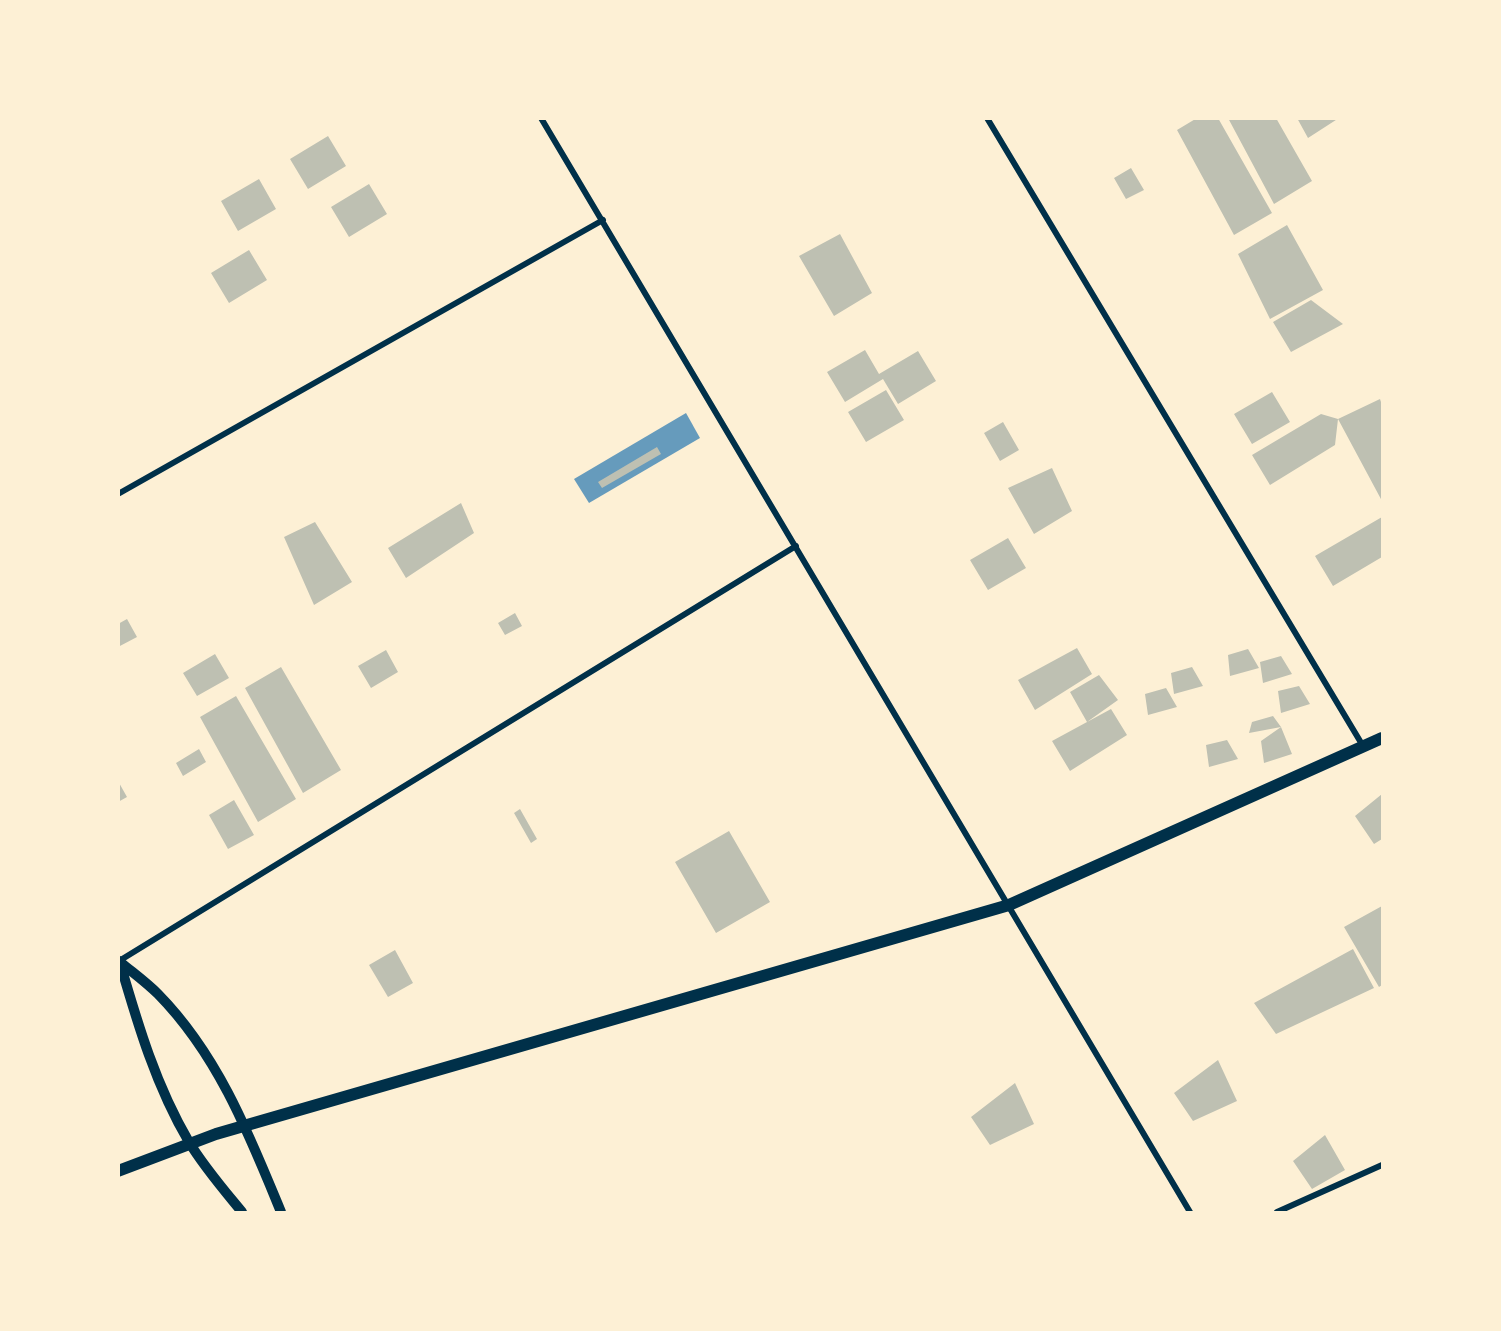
<!DOCTYPE html>
<html>
<head>
<meta charset="utf-8">
<style>
  body { margin:0 }
  #map { position:relative; width:1501px; height:1331px; overflow:hidden; background:#fdf0d5; font-family:"Space Grotesk",sans-serif }
  canvas { display:block }
  .frame { position:absolute; inset:0; border:120px solid #fdf0d5; pointer-events:none }
</style>
</head>
<body>
<div id="map">
<canvas width="1501" height="1331"></canvas>
<div class="frame"></div>
</div>
<script>
const ctx = document.querySelector('canvas').getContext('2d');
ctx.lineJoin = 'round';
function fillPath(path, color) { ctx.fillStyle = color; ctx.fill(path, 'evenodd'); }
function strokePath(path, color, width, dash) { ctx.strokeStyle = color; ctx.lineWidth = width; ctx.lineCap = dash ? 'butt' : 'round'; ctx.setLineDash(dash || []); ctx.stroke(path); }
fillPath(new Path2D(`
  M686 413 700 438 589 503 574 479Z`), '#669bbc');
fillPath(new Path2D(`
  M1197 118H1218L1272 213 1234 235 1177 130Z
  M1228 118H1276L1312 181 1274 204Z
  M1297 118H1339L1308 138Z
  M328 136 346 166 308 189 290 159Z
  M1131 168 1144 190 1126 199 1114 178Z
  M259 179 276 209 238 231 221 201Z
  M369 184 387 214 349 237 331 207Z
  M1287 225 1323 290 1270 319 1238 254Z
  M840 234 872 293 834 316 799 256Z
  M249 250 267 280 229 303 211 273Z
  M1311 300 1343 324 1291 352 1273 322Z
  M865 350 879 374 918 351 936 381 898 404 883 379 845 402 827 372Z
  M886 390 904 420 866 442 848 412Z
  M1272 392 1290 422 1252 444 1234 414Z
  M1380 399 1382 405V501L1338 419Z
  M1321 414 1338 419 1335 445 1270 485 1252 455Z
  M1003 422 1019 450 1000 461 984 433Z
  M657 447 661 454 602 488 598 482Z
  M1052 468 1072 511 1034 534 1008 488Z
  M461 503 474 533 406 578 388 548Z
  M1382 517V557L1333 586 1315 556Z
  M315 522 352 582 314 605 284 537Z
  M1008 538 1026 568 988 590 970 560Z
  M515 613 522 626 505 635 498 623Z
  M127 619 137 637 118 647V624Z
  M1077 648 1092 674 1035 710 1018 680Z
  M1248 649 1259 668 1230 676 1228 655Z
  M386 650 398 672 371 688 358 666Z
  M215 654 229 678 197 696 183 673Z
  M1281 656 1292 674 1263 683 1260 662Z
  M281 667 341 770 303 793 245 688Z
  M1192 667 1203 686 1174 694 1171 673Z
  M1099 675 1118 700 1087 722 1070 692Z
  M1299 686 1310 704 1281 713 1278 691Z
  M1166 688 1177 707 1148 715 1145 694Z
  M236 696 296 799 258 822 200 717Z
  M1111 709 1127 735 1070 771 1052 741Z
  M1273 716 1281 727 1249 733 1252 722Z
  M1281 727 1292 754 1264 763 1261 741Z
  M1227 740 1238 759 1209 767 1206 745Z
  M199 749 206 762 183 776 176 763Z
  M118 781 127 797 118 802Z
  M1382 794V839L1374 844 1355 816Z
  M234 800 254 835 228 849 209 815Z
  M520 809 537 839 531 843 514 813Z
  M729 831 770 902 716 933 675 862Z
  M1382 906V985L1379 987 1344 927Z
  M1353 949 1374 988 1276 1034 1254 1003Z
  M395 950 413 983 388 997 369 965Z
  M1218 1060 1237 1101 1193 1121 1174 1093Z
  M1015 1083 1034 1124 990 1145 971 1117Z
  M1325 1135 1345 1170 1312 1189 1293 1161Z`), '#bec0b2');
strokePath(new Path2D(`
  M541 118 1190 1212
  M987 118 1363 746
  M118 494 603 220
  M119 961 796 546
  M1277 1212 1382 1165`), '#003049', 6);
strokePath(new Path2D(`
  M119 961C132 972 146 982 158 994 218 1055 249 1134 281 1212
  M120 963C138 1025 156 1086 189 1142 204 1167 224 1190 242 1212`), '#003049', 10);
strokePath(new Path2D(`
  M118 1171 216 1134 1009 905 1382 738`), '#003049', 12);
</script>
</body>
</html>
